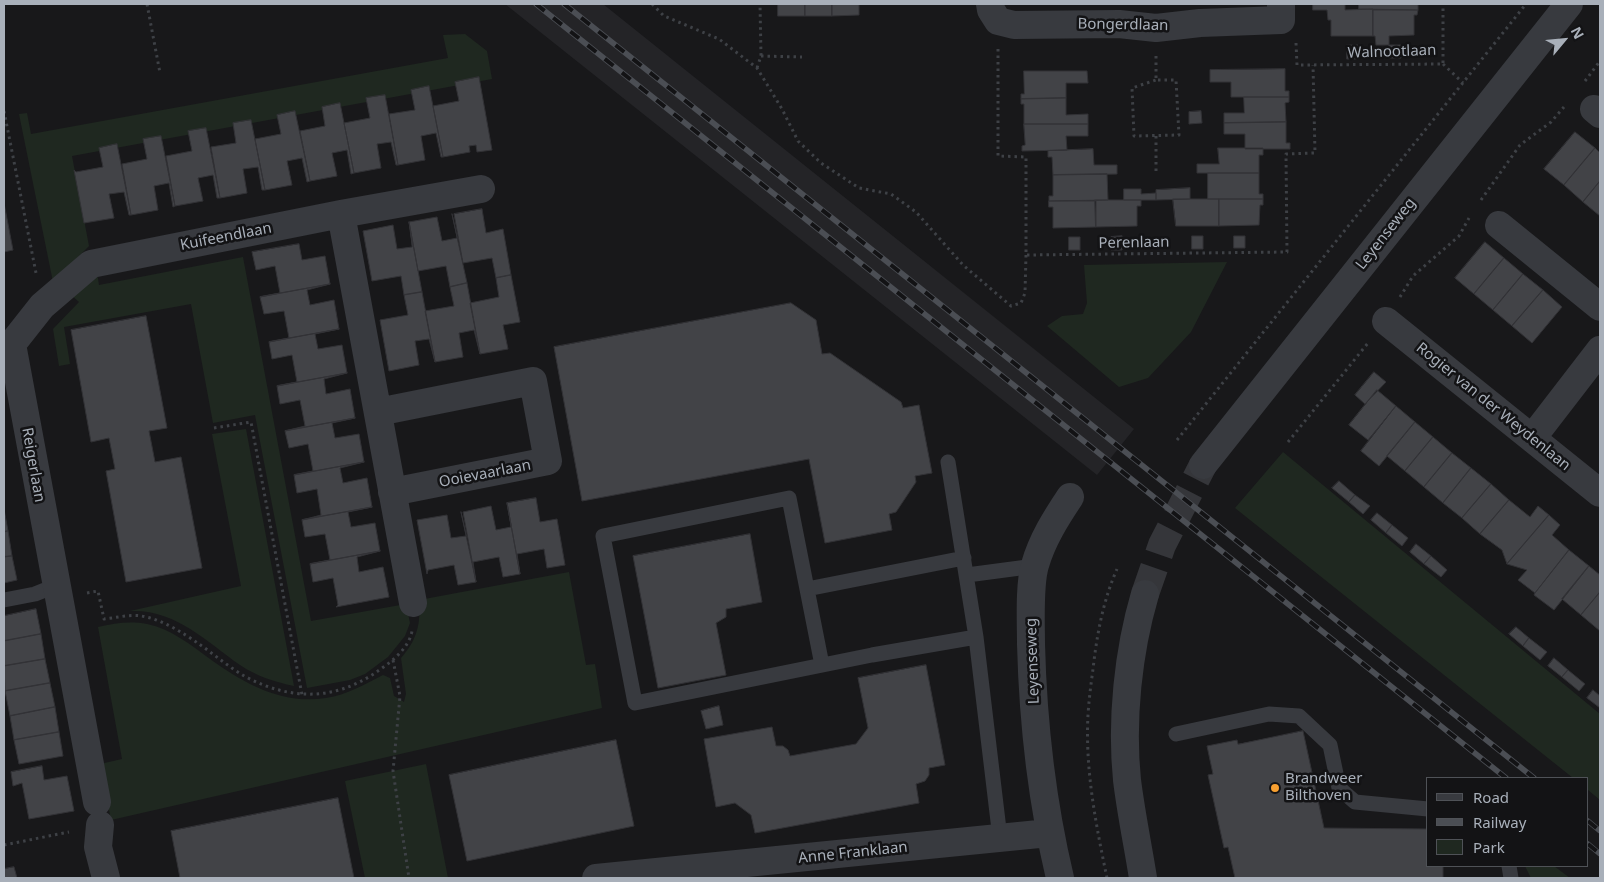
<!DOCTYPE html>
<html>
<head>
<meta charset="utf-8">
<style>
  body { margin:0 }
  #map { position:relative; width:1604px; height:882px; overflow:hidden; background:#18181a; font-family:"Noto Sans",sans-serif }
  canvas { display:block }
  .frame { position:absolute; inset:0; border:5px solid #a9b0ba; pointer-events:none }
  .legend { position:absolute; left:1426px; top:777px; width:162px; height:90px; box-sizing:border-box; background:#131315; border:1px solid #4f5257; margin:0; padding:6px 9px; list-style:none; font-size:15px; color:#a9b0ba }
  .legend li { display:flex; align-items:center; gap:10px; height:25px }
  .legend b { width:25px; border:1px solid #4f5257 }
  .north { position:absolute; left:1539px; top:15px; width:50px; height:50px; -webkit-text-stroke:4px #131315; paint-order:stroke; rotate:62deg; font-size:14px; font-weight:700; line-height:20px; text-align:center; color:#a9b0ba }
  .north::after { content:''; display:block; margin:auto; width:18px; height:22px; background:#a9b0ba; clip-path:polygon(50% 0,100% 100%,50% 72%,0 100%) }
</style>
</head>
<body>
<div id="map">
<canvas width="1604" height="882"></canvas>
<div class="frame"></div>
<ul class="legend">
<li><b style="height:6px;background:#383a3f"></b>Road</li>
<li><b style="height:6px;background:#4b4e54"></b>Railway</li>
<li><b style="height:14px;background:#1f2820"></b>Park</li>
</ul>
<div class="north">N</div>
</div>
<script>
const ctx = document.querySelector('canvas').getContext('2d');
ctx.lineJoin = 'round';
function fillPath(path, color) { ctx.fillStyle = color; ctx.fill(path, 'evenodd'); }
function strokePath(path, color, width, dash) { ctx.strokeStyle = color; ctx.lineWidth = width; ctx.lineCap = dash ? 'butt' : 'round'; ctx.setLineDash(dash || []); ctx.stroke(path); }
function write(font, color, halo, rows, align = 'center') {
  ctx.font = font + ' "Noto Sans",sans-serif'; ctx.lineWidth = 5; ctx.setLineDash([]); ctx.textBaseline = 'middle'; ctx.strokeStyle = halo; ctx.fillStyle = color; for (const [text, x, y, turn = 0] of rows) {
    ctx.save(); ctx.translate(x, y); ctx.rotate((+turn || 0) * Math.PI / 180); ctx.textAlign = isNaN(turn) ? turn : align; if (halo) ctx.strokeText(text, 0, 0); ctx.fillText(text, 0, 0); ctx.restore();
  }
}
fillPath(new Path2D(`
  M505 4H603L1134 429 1097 475Z`), '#242427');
fillPath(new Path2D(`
  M465 34 487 51 492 79 72 156 89 246 53 282 19 114 27 113 31 134 448 58 443 35Z
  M243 257 311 621 406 604 410 623 405 636 388 657 365 674 350 680 307 688 255 415 213 423 191 304 64 327 70 364 59 366 53 329 79 302 71 295 97 272 99 285Z
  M1227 262 1191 332 1148 378 1119 387 1047 326 1062 316 1083 314 1087 303 1084 265Z
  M246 429 294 686C275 682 256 676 240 665 206 641 175 609 130 611L241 586 212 434Z
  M1283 452 1600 714V800L1588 790V778H1573L1235 508Z
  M569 572 586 665 595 664 602 708 111 820 100 764 122 759 98 627C115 623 130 621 147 624 171 629 191 645 210 659 245 684 282 705 326 698 347 695 365 684 383 675L390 678 394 696 404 702 406 694 401 658C417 640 421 624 419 600Z
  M426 764 448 878H365L345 781Z
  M1525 866H1554L1570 878H1531Z`), '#1f2820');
const building = new Path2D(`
  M778 4H805V16H778Z
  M805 4H832V16H805Z
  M832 4H859V15L832 16Z
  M1313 4H1345V10L1373 9V36H1331V20H1328L1327 10H1313Z
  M1359 4H1418V10L1359 9Z
  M1373 10H1418L1417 15H1414V35L1389 36V45H1376L1375 36H1373Z
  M1347 45H1358L1359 59H1347Z
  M1389 45H1401V58H1389Z
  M1285 69V91H1289V97H1231V82H1210V70Z
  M1024 71H1087L1088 83H1066V98L1021 99V94H1024Z
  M479 77 492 150 477 152 476 145 469 146 470 152 443 157 433 106 459 101 455 82Z
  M429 86 443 157H441L436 133 421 136 425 160 398 165 389 114 415 110 411 90Z
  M385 95 398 165H396L391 142 377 144 381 168 354 173 344 123 370 118 366 98Z
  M1244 97H1289V102L1285 103 1286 122 1224 123V113H1244Z
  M1066 98V115L1088 114V124H1024V104H1021V99Z
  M340 103 354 173 351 174 347 150 332 153 337 176 310 181 300 131 325 126 322 107Z
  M295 111 310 181 307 182 302 158 287 161 292 185 265 190 255 139 281 134 277 115Z
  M1201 111 1202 123 1189 124V112Z
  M251 120 265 190H262L258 167 243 169 247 193 220 198 211 147 236 143 233 123Z
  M1286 122V143H1290V149H1245V134H1224V123Z
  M1024 124H1088V136H1066L1067 150 1022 151V146L1025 145Z
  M206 128 220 198H217L213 175 198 178 203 201 175 206 166 156 192 151 188 131Z
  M1575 132 1595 148 1564 185 1544 169Z
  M161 136 175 206 173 207 169 183 154 186 158 210 131 215 122 164 147 159 143 139Z
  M117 144 131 215H129L124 192 109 194 114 218 84 223 74 170 76 172 103 167 99 148Z
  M1218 148H1263V155H1259V173H1197V164H1219Z
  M1595 148 1600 153V181L1583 202 1564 185Z
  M1093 149 1094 165H1117V174L1053 175 1052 157H1048V151Z
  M1208 173H1259V194H1263V199H1208Z
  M1107 174 1108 200 1049 201V196H1053V175Z
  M1600 181V216L1583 202Z
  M1190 188V199L1156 200V190Z
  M1124 189H1141V194L1156 193V200H1124Z
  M1173 199H1219V226H1176Z
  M1219 199H1263V205H1260L1259 225 1219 226Z
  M1095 200H1141V206H1137V226L1096 227Z
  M1049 201H1096V227L1053 228V207H1049Z
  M4 203 13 250 4 252Z
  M482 209 486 233 503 229 511 275 496 278 492 258 463 263 454 214Z
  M452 214 467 283 450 287 446 266 418 271 409 222 437 217 442 241 457 238Z
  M409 222 422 292 404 295 401 276 372 281 363 231 393 225 397 249 412 247Z
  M1122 236V250H1111V237Z
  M1192 236H1203V249H1192Z
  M1234 236H1245V248H1234Z
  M1069 237H1080V250H1069Z
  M1485 242 1504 258 1474 294 1455 278Z
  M299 244 302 260 325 256 330 284 260 297 280 293 275 266 256 270 252 252Z
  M1504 258 1523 274 1493 310 1474 294Z
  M1523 274 1543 290 1512 326 1493 310Z
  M511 275 520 322 503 325 508 349 480 354 470 303 499 297 496 278Z
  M467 283 480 354 474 330 459 333 463 357 435 362 425 311 454 306 450 287Z
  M330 284 307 290 310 305 334 300 339 329 269 342 289 338 284 311 264 314 260 297Z
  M1543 290 1562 307 1532 343 1512 326Z
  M422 292 435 362 429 339 415 341 419 365 389 371 380 320 408 315 404 295Z
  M791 303 816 320 822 354 830 353 901 402 903 408 919 405 932 473 915 476 916 482 896 512 889 514 892 530 825 543 809 459 582 501 554 347Z
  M146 316 167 428 149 431 155 462 181 457 202 568 126 582 106 471 115 469 109 438 91 442 71 330Z
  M339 329 315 334 318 349 342 345 347 373 277 386 297 382 292 355 272 359 269 342Z
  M1374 372 1386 382 1365 404 1355 395Z
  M347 373 324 379 326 394 350 389 355 418 285 431 305 426 300 400 280 404 277 386Z
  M1377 390 1396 406 1368 440 1349 425Z
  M1396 406 1415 422 1379 466 1361 451Z
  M355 418 332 423 335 438 359 434 364 462 294 475 313 471 308 444 289 448 285 431Z
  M1415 422 1433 437 1405 471 1387 456Z
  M1433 437 1452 453 1424 487 1405 471Z
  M1452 453 1471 468 1443 503 1424 487Z
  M364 462 340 468 343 483 367 478 372 507 302 520 321 515 317 489 297 493 294 475Z
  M1471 468 1491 484 1462 518 1443 503Z
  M1339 481 1355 495 1349 502 1332 488Z
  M1491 484 1509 500 1480 534 1462 518Z
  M1355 495 1370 506 1363 514 1349 502Z
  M536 498 540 522 557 519 565 565 547 568 544 549 517 554 520 574 507 503Z
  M1509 500 1530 517 1538 506 1549 515 1507 564 1502 550 1480 534Z
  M507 503 520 574 503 577 499 557 473 562 476 582 463 512 491 506 496 530 511 527Z
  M372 507 348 512 351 527 375 523 380 551 310 564 330 560 325 534 305 537 302 520Z
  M4 509 8 531 4 532Z
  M461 512 476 582 458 585 454 565 428 570 427 574 417 520 447 515 451 538 466 536Z
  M1377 513 1392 525 1386 533 1371 520Z
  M1549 515 1560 525 1552 535 1569 550 1535 593 1518 580 1527 570 1507 564Z
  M1392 525 1408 538 1402 546 1386 533Z
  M8 531 12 556 4 557V532Z
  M750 534 762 602 726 609V617L716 623 726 675 658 688 633 556Z
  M1416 544 1431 556 1424 564 1410 552Z
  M1569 550 1589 566 1554 610 1534 595 1535 593Z
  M380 551 357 557 359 572 383 567 389 597 336 607 338 605 333 578 313 582 310 564Z
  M12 556 17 580 4 583V557Z
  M1431 556 1447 570 1441 577 1424 564Z
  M1589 566 1600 575V592L1581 615 1562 599Z
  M1600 592V631L1581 615Z
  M36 609 41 634 4 641V616Z
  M1516 627 1529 638 1523 646 1509 634Z
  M41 634 45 659 4 666V641Z
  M1529 638 1547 652 1540 660 1523 646Z
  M1554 658 1568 670 1562 677 1548 666Z
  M45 659 50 683 5 691 4 666Z
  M926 665 945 765 929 768V775L925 781 916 784 919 803 755 833 751 815 735 803 716 807 704 739 772 727 776 746H783L788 750 790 756 856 744 868 728 858 678Z
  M1568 670 1585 684 1579 691 1562 677Z
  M50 683 55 707 10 716 5 691Z
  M1593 690 1600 696V708L1587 698Z
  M719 706 723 725 706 729 701 711Z
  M55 707 59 732 14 740 10 716Z
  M1303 731 1324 828 1428 829V866H1443V878H1235L1228 847 1224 848 1208 775 1213 774 1207 746 1237 740 1238 744Z
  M59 732 63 756 19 764 14 740Z
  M616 740 634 826 467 861 449 775Z
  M42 766 44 780 67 776 74 811 29 819 22 783 13 786 11 772Z
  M338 798 354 878H180L171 831Z
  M14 867 17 878H4V869Z`);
fillPath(building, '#424347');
strokePath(building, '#323236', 1);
strokePath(new Path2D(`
  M1145 594 1162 545 1203 465`), '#35363a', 28, [28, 14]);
strokePath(new Path2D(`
  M147 4 160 73
  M652 4 664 16 719 39 757 68 782 109 798 141 821 163 859 188 891 194 916 212 963 265 1011 306 1021 303 1025 293 1026 255
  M1296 43 1297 65 1443 64V4
  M998 49V156L1026 157V255L1287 252 1286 154 1315 153 1313 65
  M761 56 802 57
  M1156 56V80H1176L1179 135 1134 136 1132 88 1156 80
  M1443 64 1463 83
  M757 68 761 56 760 4
  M1585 81 1600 61
  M4 111 36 273
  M1156 136V172
  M1481 200 1520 145 1551 122 1564 107
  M1400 297 1413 276 1459 236 1469 218
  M214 428 251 422 302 695
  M1177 440 1526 4
  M1288 442 1368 343
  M87 593 98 591 104 619C115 618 130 614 141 616 162 619 183 633 199 644 215 655 230 668 246 677 290 700 333 701 375 673 390 663 409 649 412 631
  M393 660 400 696 393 771 409 878
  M4 845 69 832
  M1107 878C1096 825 1085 770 1088 715 1089 699 1091 684 1093 669 1097 634 1103 601 1117 569`), '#3e4146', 3, [2.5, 4]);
strokePath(new Path2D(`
  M948 462 976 637 1000 838
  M967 575 1035 566
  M807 589 964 558
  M4 600 35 594 55 586
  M822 665 789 498 603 536 635 703 872 655 976 637
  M1176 734 1269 714 1299 716 1330 745 1339 788 1355 802 1428 809
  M1509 866 1511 878`), '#383a3f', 15);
strokePath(new Path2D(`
  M990 4 991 10 998 21 1014 25 1119 24 1156 28 1200 23 1281 20V4
  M1594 109 1600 114
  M341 214 413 603
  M1499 225 1600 307
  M1386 321 1600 493
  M12 344 97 802
  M4 345 12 344 42 306 91 264 341 214 481 189
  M378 412 533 381 548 461 392 492
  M1533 437 1600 350
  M100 825 98 847 106 878
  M596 878 1049 833
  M1060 878C1042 802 1033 723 1031 644 1031 622 1029 585 1035 565 1042 540 1056 518 1070 497`), '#383a3f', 28);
strokePath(new Path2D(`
  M1203 465 1569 4
  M1143 878C1138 846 1131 813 1127 780 1121 720 1128 652 1145 594`), '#383a3f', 28);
const rail = new Path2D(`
  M536 4 1506 778
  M564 4 1534 778
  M1588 821 1600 831
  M1588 844 1600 854`);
strokePath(rail, '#4b4e54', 5.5);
strokePath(rail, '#131315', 4, [11]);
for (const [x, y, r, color] of [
  [1275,788,5,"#f8a031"]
]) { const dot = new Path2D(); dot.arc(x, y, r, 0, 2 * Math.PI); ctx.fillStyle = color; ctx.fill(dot); strokePath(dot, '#131315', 2); }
write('15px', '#a9b0ba', '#131315', [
  ["Bongerdlaan",1123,25,1],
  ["Walnootlaan",1392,52,-2],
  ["Leyenseweg",1386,234,-52],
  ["Kuifeendlaan",226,237,-11],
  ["Perenlaan",1134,243,-1],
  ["Rogier van der Weydenlaan",1493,407,39],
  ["Reigerlaan",33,465,80],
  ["Ooievaarlaan",485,474,-11],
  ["Leyenseweg",1033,661,-92],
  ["Anne Franklaan",853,853,-6]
]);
write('15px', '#a9b0ba', '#131315', [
  ["Brandweer",1285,779],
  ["Bilthoven",1285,796]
], 'left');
</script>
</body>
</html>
